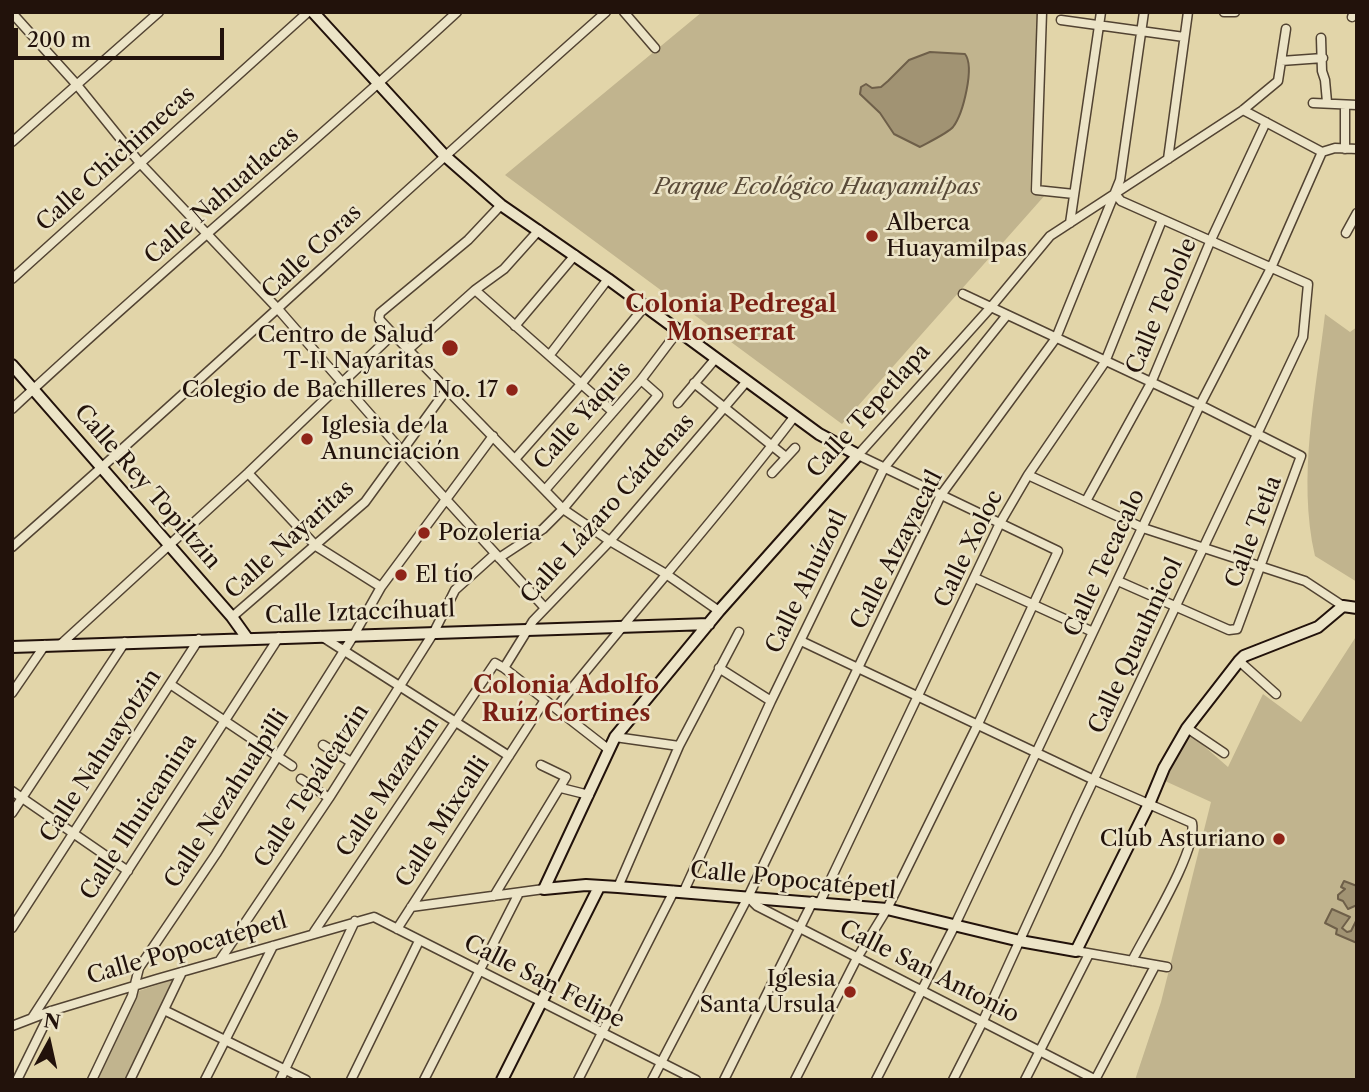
<!DOCTYPE html>
<html>
<head>
<meta charset="utf-8">
<style>
  body { margin:0 }
  #map { position:relative; width:1369px; height:1092px; overflow:hidden; background:#e2d5a9; font-family:"Libre Caslon Text",serif }
  canvas { display:block }
  .frame { position:absolute; inset:0; border:14px solid #22120b; pointer-events:none }
  .north { position:absolute; left:14px; top:1008px; width:70px; height:70px; -webkit-text-stroke:5px #ece4c7; paint-order:stroke; rotate:8deg; font-size:19px; font-weight:700; line-height:28px; text-align:center; color:#22120b }
  .north::after { content:''; display:block; margin:auto; width:24px; height:32px; background:#22120b; clip-path:polygon(50% 0,100% 100%,50% 72%,0 100%) }
  .scale { position:absolute; left:14px; top:28px; width:210px; height:32px; box-sizing:border-box; border:4px solid #22120b; border-top:0; padding-left:9px; font-size:21px; line-height:24px; white-space:nowrap; color:#22120b; -webkit-text-stroke:5px #ece4c7; paint-order:stroke }
</style>
</head>
<body>
<div id="map">
<canvas width="1369" height="1092"></canvas>
<div class="frame"></div>
<div class="north">N</div>
<div class="scale">200 m</div>
</div>
<script>
const ctx = document.querySelector('canvas').getContext('2d');
ctx.lineJoin = 'round';
function fillPath(path, color) { ctx.fillStyle = color; ctx.fill(path, 'evenodd'); }
function strokePath(path, color, width, dash) { ctx.strokeStyle = color; ctx.lineWidth = width; ctx.lineCap = dash ? 'butt' : 'round'; ctx.setLineDash(dash || []); ctx.stroke(path); }
function write(font, color, halo, rows, align = 'center') {
  ctx.font = font + ' "Libre Caslon Text",serif'; ctx.lineWidth = 5; ctx.setLineDash([]); ctx.textBaseline = 'middle'; ctx.strokeStyle = halo; ctx.fillStyle = color; for (const [text, x, y, turn = 0] of rows) {
    ctx.save(); ctx.translate(x, y); ctx.rotate((+turn || 0) * Math.PI / 180); ctx.textAlign = isNaN(turn) ? turn : align; if (halo) ctx.strokeText(text, 0, 0); ctx.fillText(text, 0, 0); ctx.restore();
  }
}
fillPath(new Path2D(`
  M702 12H1038L1030 190 1035 194H1046L842 424 505 175Z
  M1325 314 1350 332 1357 327V582L1315 556C1297 477 1316 393 1325 314Z
  M1357 635V1080H1135L1161 1002 1211 802 1165 781 1189 733 1228 767 1263 694 1301 722Z
  M174 979 124 1080H96L139 991Z`), '#c1b48e');
const water = new Path2D(`
  M930 52 965 54C975 67 963 114 953 127 948 133 927 143 920 147L894 134 880 113 860 94 861 87 866 84 872 88 881 87 888 81 909 60Z
  M1344 881 1357 886V905L1348 909 1343 901 1338 899V895L1345 889 1341 887Z
  M1332 909 1350 917 1342 928 1347 932 1351 931 1357 919V943L1336 934 1337 929 1325 923Z`);
fillPath(water, '#a19373');
strokePath(water, '#6e5f49', 2);
const street = new Path2D(`
  M624 12 655 48
  M1042 12 1036 190 1074 194
  M1224 12H1235
  M12 13 77 85 140 163 278 309 401 450 545 608
  M1352 17 1354 12
  M1061 20 1184 37
  M1321 38 1322 71 1325 80 1327 102
  M1281 61 1323 58
  M1313 103 1357 105
  M1345 105V149
  M1243 110 1322 152 1335 148 1357 149
  M12 142 159 12
  M1168 159 1188 12
  M1070 223 1101 12
  M1346 233 1357 213
  M12 279 308 12
  M475 290 613 412
  M963 294 1200 405 1301 456 1237 629 1229 630 1118 581
  M515 326 575 255
  M393 334 563 509 610 541 666 574 719 611
  M409 349 475 290 504 269 539 230
  M552 352 608 279
  M694 383 786 457
  M678 403 716 358
  M12 409C157 273 311 147 457 12
  M515 459 582 383 645 306
  M248 473 316 546 381 587
  M772 473 795 448
  M1028 475 1143 528 1305 581 1343 606
  M545 490 641 380 678 331
  M1086 501 1151 383 1210 242 1266 122
  M12 547C212 371 406 189 606 12
  M499 558 543 529 563 509 658 395 641 380
  M975 578 1093 632
  M232 617 365 502 447 389
  M321 636 509 756
  M801 641 1094 780 1192 823C1198 850 1146 933 1132 961
  M60 645 248 473 393 334 379 319 380 313 468 240 501 205
  M1239 661 1276 694
  M504 668 533 621 610 541 747 381
  M719 668 771 701
  M170 684 292 766
  M12 693 45 645
  M556 708C634 610 718 517 794 417
  M1187 728 1224 753
  M615 737 679 746
  M323 745 351 762
  M301 779 329 798
  M561 788 589 795
  M12 791 128 871
  M12 813 125 642
  M618 887 679 746 739 632
  M684 891 771 701 884 468 1007 315
  M494 896 566 777 541 765
  M748 897 757 906 1096 1080
  M820 902 1000 523 1028 475 1105 362 1162 220
  M411 907 544 889
  M12 928 199 639
  M397 929 545 700
  M314 932 495 663 504 668 608 749
  M1076 951 1167 967
  M220 960 329 798 434 632 455 590 495 554
  M164 1010 306 1080
  M32 1018 279 637
  M12 1026 51 1011 157 979 374 917 696 1080
  M17 1080 51 1011
  M92 1080 132 996 139 968 216 854 354 635 381 587 493 436
  M130 1080 182 972
  M205 1080 273 946
  M280 1080 355 921
  M351 1080 419 941
  M424 1080 519 893
  M578 1080 674 891
  M652 1080 748 897 941 495 1056 338 1120 180 1144 12
  M724 1080 813 901
  M795 1080 857 958 887 909 978 724 1058 551 858 455 991 307 1050 236 1243 110 1278 81 1286 29
  M876 1080 954 927 1200 405 1271 268 1322 152
  M953 1080 983 1021 1076 817 1303 337 1308 284 1121 201 1116 195
  M1025 1080 1089 954
  M1095 1080 1155 966`);
const secondary = new Path2D(`
  M313 12 444 155 501 205 608 279 819 434 858 455 719 611 615 737 544 889
  M12 365 232 617 247 638
  M12 647 709 624
  M544 889 586 885 618 887 887 909 1020 941 1076 951 1149 804 1164 768 1187 728 1239 661 1244 656 1318 627 1343 606 1357 608
  M502 1080 599 887`);
strokePath(street, '#524332', 11);
strokePath(secondary, '#22120b', 14);
strokePath(street, '#ece4c7', 8);
strokePath(secondary, '#ece4c7', 10);
for (const [x, y, r, color] of [
  [872,236,7,"#8f2418"],
  [450,348,9,"#8f2418"],
  [512,390,7,"#8f2418"],
  [307,439,7,"#8f2418"],
  [424,533,7,"#8f2418"],
  [401,575,7,"#8f2418"],
  [1279,839,7,"#8f2418"],
  [850,992,7,"#8f2418"]
]) { const dot = new Path2D(); dot.arc(x, y, r, 0, 2 * Math.PI); ctx.fillStyle = color; ctx.fill(dot); strokePath(dot, '#ece4c7', 2.5); }
write('23px', '#22120b', '#ece4c7', [
  ["Calle Chichimecas",116,159,-42],
  ["Calle Nahuatlacas",222,196,-41],
  ["Calle Coras",312,252,-43],
  ["Calle Teolole",1162,306,-67],
  ["Calle Tepetlapa",869,411,-48],
  ["Calle Yaquis",583,416,-49],
  ["Calle Rey Topiltzin",147,487,49],
  ["Calle Lázaro Cárdenas",608,509,-48],
  ["Calle Tetla",1254,532,-69],
  ["Calle Nayaritas",290,540,-42],
  ["Calle Xoloc",969,549,-64],
  ["Calle Atzayacatl",897,550,-63],
  ["Calle Tecacalo",1105,563,-65],
  ["Calle Ahuízotl",807,582,-64],
  ["Calle Iztaccíhuatl",360,613,-2],
  ["Calle Quauhnicol",1136,646,-65],
  ["Calle Nahuayotzin",101,756,-57],
  ["Calle Tepálcatzin",312,786,-57],
  ["Calle Mazatzin",388,787,-56],
  ["Calle Nezahualpilli",227,799,-57],
  ["Calle Ilhuicamina",139,817,-57],
  ["Calle Mixcalli",443,822,-57],
  ["Calle Popocatépetl",793,881,6],
  ["Calle Popocatépetl",187,949,-16],
  ["Calle San Antonio",929,972,27],
  ["Calle San Felipe",544,982,27]
]);
write('italic 23px', '#5a4b39', '#ece4c7', [
  ["Parque Ecológico Huayamilpas",817,187]
]);
write('23px', '#22120b', '#ece4c7', [
  ["Alberca",886,223],
  ["Huayamilpas",886,249],
  ["Centro de Salud",434,335,"right"],
  ["T-II Nayaritas",434,361,"right"],
  ["Colegio de Bachilleres No. 17",498,390,"right"],
  ["Iglesia de la",321,426],
  ["Anunciación",321,452],
  ["Pozoleria",438,533],
  ["El tío",415,575],
  ["Club Asturiano",1265,839,"right"],
  ["Iglesia",836,979,"right"],
  ["Santa Ursula",836,1005,"right"]
], 'left');
write('bold 24px', '#7a1f14', '#ece4c7', [
  ["Colonia Pedregal",731,305],
  ["Monserrat",731,333],
  ["Colonia Adolfo",566,686],
  ["Ruíz Cortines",566,714]
]);
</script>
</body>
</html>
